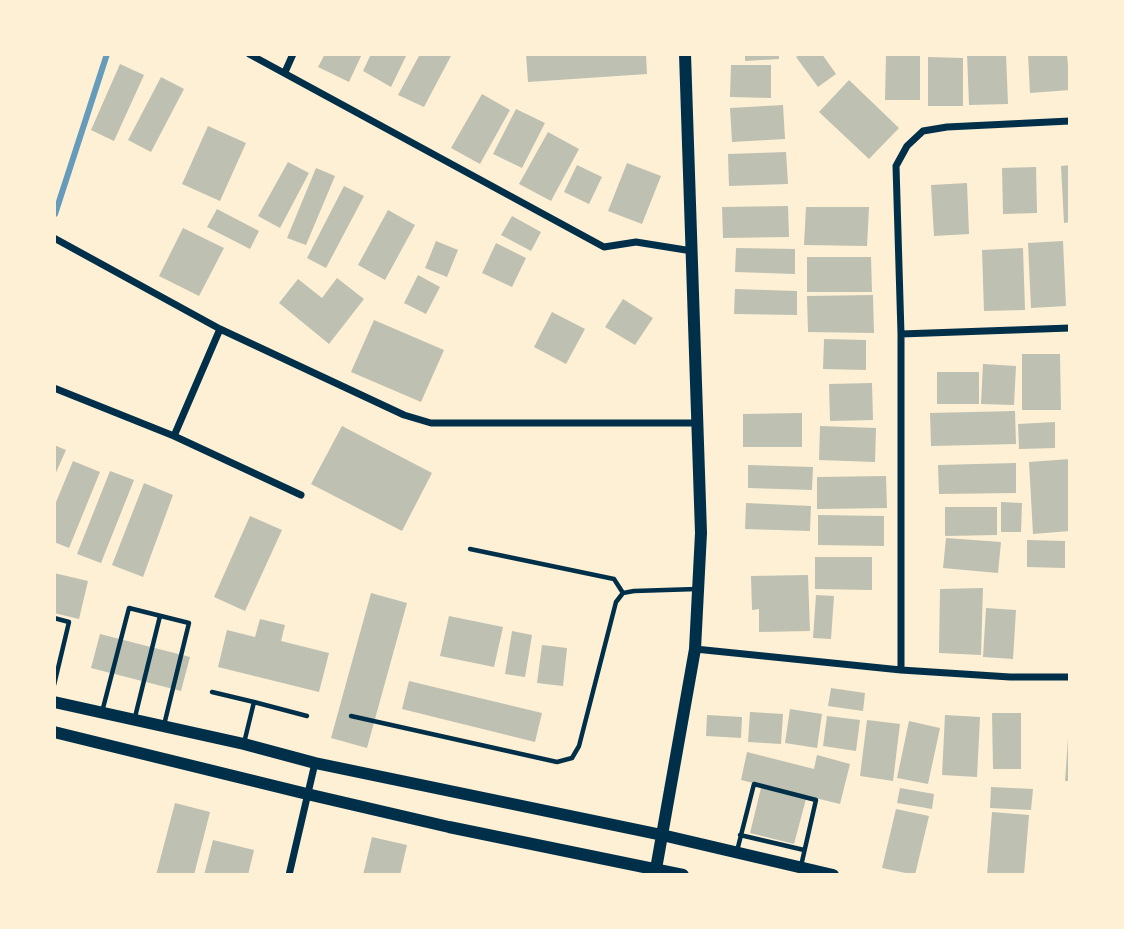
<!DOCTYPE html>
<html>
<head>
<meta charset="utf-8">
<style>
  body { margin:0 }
  #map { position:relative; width:1124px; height:929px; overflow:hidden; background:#fdf0d5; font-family:"Open Sans",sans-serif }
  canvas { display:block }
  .frame { position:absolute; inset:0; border:56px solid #fdf0d5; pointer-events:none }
</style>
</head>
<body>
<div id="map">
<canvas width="1124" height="929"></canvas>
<div class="frame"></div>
</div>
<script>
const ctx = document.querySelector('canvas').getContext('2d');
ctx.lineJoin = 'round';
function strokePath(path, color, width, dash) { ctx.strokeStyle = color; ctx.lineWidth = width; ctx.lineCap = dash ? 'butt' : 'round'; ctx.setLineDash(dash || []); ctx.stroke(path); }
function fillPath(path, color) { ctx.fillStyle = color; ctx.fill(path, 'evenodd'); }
strokePath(new Path2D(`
  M55 214 107 54`), '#669bbc', 6);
fillPath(new Path2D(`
  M325 54H362L349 82 318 67Z
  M371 54H407L391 87 363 71Z
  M420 54H452L424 107 398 95Z
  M526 54H646L647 74 528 82Z
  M745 54H779V59L745 61Z
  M800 54H822L836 74 818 87 796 57Z
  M886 54H920V100H885Z
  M967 54H1006L1008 104 969 105Z
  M1028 54H1067L1070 90 1030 93Z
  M928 57 963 58V106H928Z
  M120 64 144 75 114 141 91 130Z
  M731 65H771V98L730 97Z
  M161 77 184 89 151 152 128 140Z
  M849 80 899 128 869 159 819 112Z
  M482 94 510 110 480 164 451 148Z
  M783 105 785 139 732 142 730 108Z
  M516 109 545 123 522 168 493 154Z
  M208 126 246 143 220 201 182 184Z
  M548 132 579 149 551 201 519 184Z
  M786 152 788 184 729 186 728 154Z
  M288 162 309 173 280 228 258 216Z
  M627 163 661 176 642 224 608 211Z
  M577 165 602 177 589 204 564 192Z
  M1070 165V222L1064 223 1061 166Z
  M1036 167 1037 213 1003 214 1002 168Z
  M316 168 335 176 306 245 287 238Z
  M967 183 969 234 934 236 931 185Z
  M344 186 364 196 326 268 307 258Z
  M788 206 789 237 723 238 722 207Z
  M806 207H869L867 246 804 245Z
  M217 209 259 231 250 249 207 227Z
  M388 210 415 225 385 280 358 265Z
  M512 216 541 232 531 251 501 235Z
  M183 228 224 248 199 296 159 276Z
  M436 241 458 250 447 277 425 268Z
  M1063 241 1066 306 1031 308 1028 243Z
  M496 243 526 258 512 287 482 273Z
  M736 248 795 249V274L735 272Z
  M1023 248 1025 310 984 311 982 250Z
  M807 257H871L872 292H807Z
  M418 275 440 287 426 314 404 303Z
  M337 278 364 299 329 344 279 303 298 279 322 298Z
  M735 289 797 291V315L734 314Z
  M873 295 874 333 808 332 807 296Z
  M623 299 653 318 635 345 605 327Z
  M552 312 585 329 566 364 534 347Z
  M374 320 444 350 421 402 351 372Z
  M824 339 866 340V370L823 369Z
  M1022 354H1060L1061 410H1022Z
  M983 364 1016 366 1014 405 981 404Z
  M937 372H979V404H937Z
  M872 383 873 420 830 421 829 384Z
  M1015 411 1016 444 931 446 930 413Z
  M802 413V447H743V414Z
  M1055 422V448L1019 449 1018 424Z
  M342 426 432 473 402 531 311 484Z
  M820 426 876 428 875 462 819 460Z
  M54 445 66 450 54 477Z
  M1070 459V531L1033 534 1029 462Z
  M73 461 100 472 69 548 54 542V507Z
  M1016 463V493L939 494 938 465Z
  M748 465 813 467 812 490 748 488Z
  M110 471 134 480 101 563 77 554Z
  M886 476 887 508 817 509V477Z
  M144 483 173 495 143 577 112 565Z
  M1001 502 1022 503 1021 532H1001Z
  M746 503 811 506 810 531 745 529Z
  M945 507H997V535L945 536Z
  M818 515 884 516V546L818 545Z
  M250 516 282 530 245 611 214 597Z
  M946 538 1001 542 998 573 943 568Z
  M1027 540 1065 541V568L1027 567Z
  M815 557H872V590L815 589Z
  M54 573 88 581 79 619 54 613Z
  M808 575 810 631 759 632V609L752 610 751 576Z
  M983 588 981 655 939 653 940 589Z
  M371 593 407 603 367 748 331 738Z
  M816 595 834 596 831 639 813 638Z
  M986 608 1016 610 1013 659 983 657Z
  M449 616 503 627 494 667 440 656Z
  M260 619 285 625 281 641 329 653 319 692 218 667 227 630 255 637Z
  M512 631 532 635 525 677 505 674Z
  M100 634 190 657 181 691 91 668Z
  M542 645 567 648 563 686 537 683Z
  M409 681 542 713 535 742 402 709Z
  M831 688 865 693 863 711 828 706Z
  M790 709 822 714 817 748 785 743Z
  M750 712 783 714 781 744 748 742Z
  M992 713H1021V769H993Z
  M707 715 742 717 741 738 706 736Z
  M945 715 980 717 977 777 942 775Z
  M827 716 860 720 856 751 823 746Z
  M867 720 900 724 893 781 860 776Z
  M909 721 940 728 928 784 897 778Z
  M1068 739H1070V781H1065Z
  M747 752 814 769 817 755 850 764 840 804 741 780Z
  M991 787 1033 789 1031 810 990 808Z
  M761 788 806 799 794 844 750 833Z
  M900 788 934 794 932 809 897 803Z
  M175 803 210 812 194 875H156Z
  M896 809 929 816 915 875 882 868Z
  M992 812 1029 815 1024 875H987Z
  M372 837 407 845 400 875H363Z
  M213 840 254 850 248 875H204Z`), '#bec0b2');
strokePath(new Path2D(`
  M470 549 614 579 623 593
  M54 618 69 622 54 685
  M212 692 254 702
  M102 712 129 608 189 623 164 725
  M351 716 557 762 572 758 579 746 616 602 623 593 634 591 697 589
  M135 717 160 616
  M244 743 254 702 307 716
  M740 835 804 850
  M737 851 754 784 816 800 801 866`), '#003049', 4.5);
strokePath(new Path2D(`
  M249 54 604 247 636 242 692 251
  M285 72 293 54
  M54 238 220 329 404 415 431 423H698
  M901 334 1070 328
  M54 388 174 436 301 495
  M174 436 220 329
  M695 649 901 670 1010 677H1070
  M901 670V334L896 166 907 146 923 131 947 127 1070 121
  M289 875 315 763`), '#003049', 7);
strokePath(new Path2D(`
  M54 702 244 744 315 763 662 835 833 875
  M54 732 307 794 449 827 683 875
  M656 869 695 649 701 533 685 54`), '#003049', 12);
</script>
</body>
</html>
